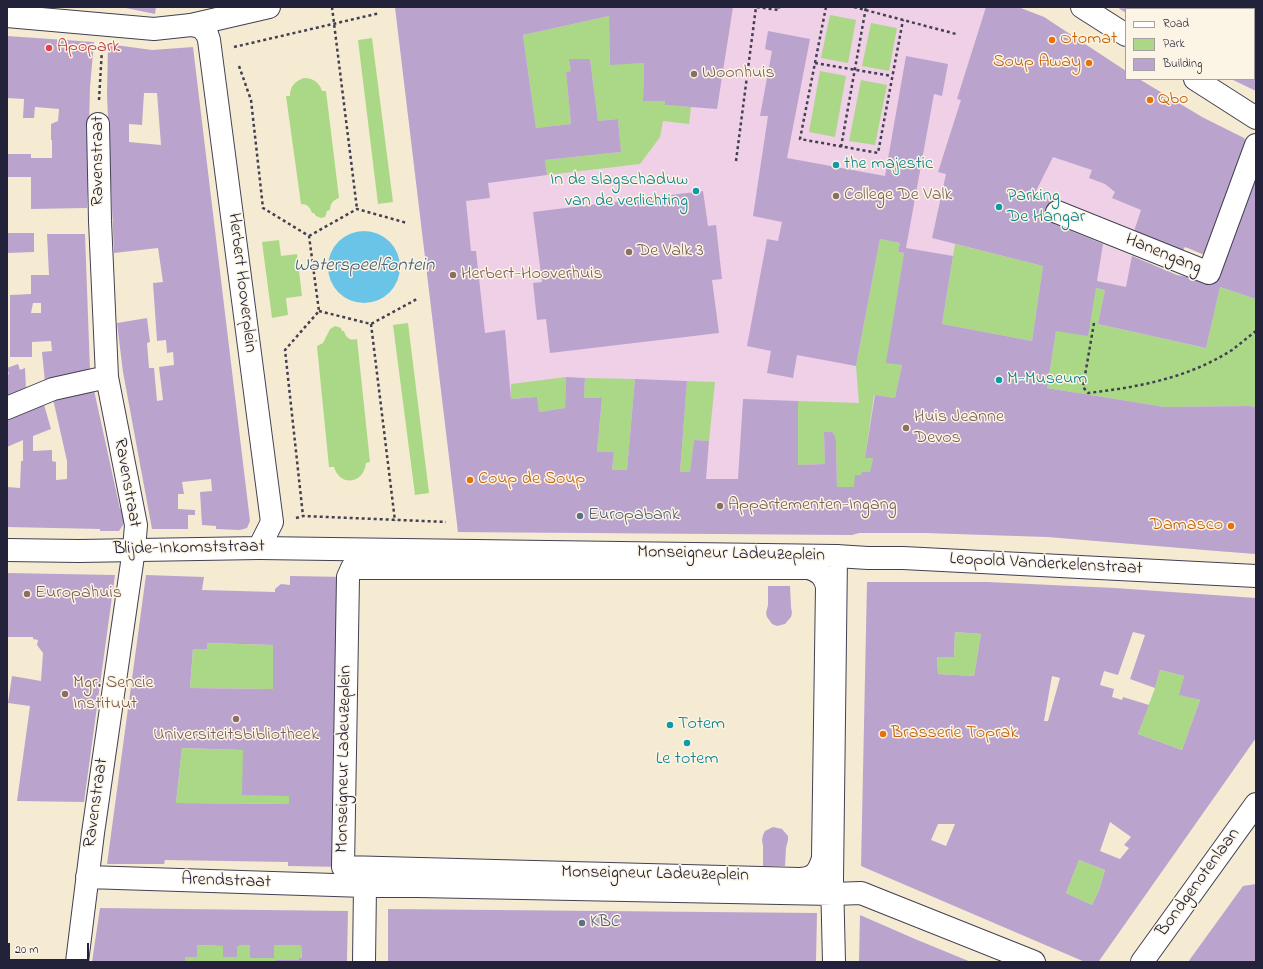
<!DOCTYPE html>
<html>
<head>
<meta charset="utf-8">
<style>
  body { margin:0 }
  #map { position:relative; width:1263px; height:969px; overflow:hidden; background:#f5ebd3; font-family:"Indie Flower",sans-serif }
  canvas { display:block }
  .frame { position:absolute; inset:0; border:8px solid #22223b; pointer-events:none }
  .legend { position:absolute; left:1125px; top:8px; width:130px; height:72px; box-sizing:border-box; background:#fcf5e5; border:1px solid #a5a1a1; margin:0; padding:5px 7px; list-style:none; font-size:12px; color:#22223b }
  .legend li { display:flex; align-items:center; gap:8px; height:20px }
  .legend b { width:20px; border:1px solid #a5a1a1 }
  .scale { position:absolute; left:8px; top:943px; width:81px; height:18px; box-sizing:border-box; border:2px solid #22223b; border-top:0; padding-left:5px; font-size:12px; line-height:14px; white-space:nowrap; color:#22223b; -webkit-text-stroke:3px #fcf5e5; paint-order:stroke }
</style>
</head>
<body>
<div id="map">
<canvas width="1263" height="969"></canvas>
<div class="frame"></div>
<ul class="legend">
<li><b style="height:5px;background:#fff"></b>Road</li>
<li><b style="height:11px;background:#aad886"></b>Park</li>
<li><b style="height:11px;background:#baa4cd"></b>Building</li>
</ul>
<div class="scale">20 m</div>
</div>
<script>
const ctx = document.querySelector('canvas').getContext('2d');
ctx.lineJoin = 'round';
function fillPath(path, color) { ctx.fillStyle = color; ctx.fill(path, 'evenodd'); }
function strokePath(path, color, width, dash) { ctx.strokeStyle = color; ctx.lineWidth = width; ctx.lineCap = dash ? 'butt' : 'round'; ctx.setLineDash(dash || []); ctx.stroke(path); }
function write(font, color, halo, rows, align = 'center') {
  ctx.font = font + ' "Indie Flower",sans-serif'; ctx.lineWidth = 3; ctx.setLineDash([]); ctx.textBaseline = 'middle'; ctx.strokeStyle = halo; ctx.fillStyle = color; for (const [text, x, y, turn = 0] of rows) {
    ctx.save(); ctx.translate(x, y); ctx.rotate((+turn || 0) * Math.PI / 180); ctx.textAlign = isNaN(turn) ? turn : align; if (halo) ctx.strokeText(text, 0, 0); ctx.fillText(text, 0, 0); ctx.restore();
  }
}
fillPath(new Path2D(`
  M395 7H1018L1044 17 1126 71V79H1139L1202 117 1244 138 1247 146 1152 179 1133 234 1059 202 1054 223 1177 275 1214 283 1256 165V554L1217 551 1048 537 926 533H859L852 535 458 532Z`), '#efd0e6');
fillPath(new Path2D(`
  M830 15 856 20 848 63 821 58Z
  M609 16 610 64 644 63 643 101H665V105L691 107 689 124 663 121 660 137 640 164 547 175 545 160 621 152 618 119 598 121 590 59H570L571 71 566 72 571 124 536 128 523 35Z
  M871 23 897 28 889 71 862 66Z
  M372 38 393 202 378 204 358 40Z
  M820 71 846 76 835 137 809 132Z
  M304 78C313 78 319 82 322 91H326L339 198C333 200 330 204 330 210L327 211 325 217 321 218 316 216 314 213H312C310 207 307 204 301 204L286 96H290C290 86 295 81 304 78Z
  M861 80 887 85 875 145 849 141Z
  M880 239 900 243 898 252 904 253 887 362 902 365 895 398 874 395 865 458H873L870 472H863L854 487H837L836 441 835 436 832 432H824L825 464 798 465V401L859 403 856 366Z
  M279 240 281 256 297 254 302 296 286 298 288 315 272 318 262 242Z
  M955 244 1043 266 1032 341 942 324Z
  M1220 287 1256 299V407L1249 406 1165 407 1047 388 1056 331 1096 288 1105 290 1098 324 1206 348Z
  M408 323 429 493 415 495 393 325Z
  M335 326 341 328 342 331H344C346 338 350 341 357 339L370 462 366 463C364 484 340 487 334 467H329L317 346 323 343 330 329Z
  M566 377 565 408 539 412 537 397 511 399V384Z
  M585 378 635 379 627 470H612L614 452H597L602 399 584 398Z
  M687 381 715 382 709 441 694 440 690 472H680Z
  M955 632 981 634 974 676 938 674 937 657H954Z
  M207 643 273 645V689L190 688 193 649Z
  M1160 670 1184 676 1180 695 1200 700 1182 750 1138 734 1155 688Z
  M182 748 243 750 289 796V804L176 803Z
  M1079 860 1105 870 1099 890 1092 905 1066 893Z
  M197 945 223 946V957H237V946L239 945H250V958H273L274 945H301L302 958H299V960H276V962H185V957H196Z`), '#aad886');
fillPath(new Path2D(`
  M328 267a36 36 0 1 1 72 0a36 36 0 1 1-72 0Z`), '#69c4e7');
fillPath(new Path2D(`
  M121 7H156L155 14Z
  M395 7H733L717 109 665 105V101H643L644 63 610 65 609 16 523 35 536 128 571 124 566 72 571 71 569 59H590L598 121 618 119 621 152 545 160 547 175 488 183 490 198 466 201 471 251H476L485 333 505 330 511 399 537 397 539 412 565 408 566 377 585 378 584 398H602L597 452H614L612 470H627L635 379 687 381 680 472H690L694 440 709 441 706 479H738L743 399 798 401V465L825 464 824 432H832L835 436 836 441 837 487H854L855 475H861L862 472H870L873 458H865L875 395 895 398 902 365 886 363 904 253 898 252 900 243 880 239 856 366 797 355 793 378 767 373 771 351 747 346 767 239 778 241 782 222 753 216 768 116H760L772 51 765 49 768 31 810 39 787 158 885 176 906 56 948 64 942 96 934 94 906 248 953 256 942 324 1032 341 1043 266 932 238 946 174 938 172 961 100 957 99 986 7H1018L1044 17 1126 71V79H1139L1202 117 1244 138 1247 146 1207 256 1185 247 1181 254 1133 234 1141 210 1112 198 1115 192 1105 184 1089 178 1092 170 1053 157 1034 195 1059 202 1054 224 1103 244 1097 281 1126 287 1132 256 1177 275 1215 283 1256 165V299L1220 287 1206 348 1098 324 1105 290 1096 288 1088 336 1056 331 1047 388 1165 407 1249 406 1256 407V554L1217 551 1048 537 926 533H859L852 535 458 532Z
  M1117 7H1256V91L1231 79H1254V9H1126V13Z
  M7 36 94 42 90 87 87 208 31 209V177H7V154H31V158H52V140H51V124L58 121 59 109 35 107 34 118H23L24 99 7 98Z
  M108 44 152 50 193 47 250 521 247 528 240 530 216 529V526L202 525 200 492 212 491 211 479 182 482 184 494H178V509L195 510V515H188V529H152L123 372 117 323 147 318 150 342 147 343 149 368H154L157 401 163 400 159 367 174 365 173 352 167 353 166 340 157 341 153 283 163 282 158 248 114 253 107 95ZM144 93H157L161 145 129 142V124L142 125Z
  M703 191 708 226 716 225 722 279 712 280 719 333 550 353 546 319 537 320 533 283 542 282 533 212Z
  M7 233H34V252L7 253Z
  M47 234H85L90 371 45 382 42 352 52 351 51 341 32 342V357H10V295L31 294V275H49ZM33 303H41V313H31Z
  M18 364 20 370 25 368 26 389 7 397V375L9 374 7 368Z
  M94 390 120 509 122 508 125 522 119 531H100V529L7 527V487L20 488 21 461H23V440L7 447V416L43 401 51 429 33 436V451L52 450V461L56 462V480L67 479V461L53 399Z
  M7 573 115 575 84 802 17 801 30 706 8 703 12 676 41 681 43 653 37 645 38 640 33 639V637H7Z
  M146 575 204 577 202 590 275 592V589L281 584 290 585V576L348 577 343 867 288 866V862L165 860 164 864H107ZM207 643 273 645V689L190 688 193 649H207ZM182 748 243 750 242 795 289 796V804L176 803Z
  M867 582H988L1115 588 1256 598V738L1099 961 1085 962 861 866ZM955 632 981 634 974 676 938 674 937 657H954ZM1133 632 1145 635 1130 679 1155 688 1160 670 1184 676 1179 695 1200 700 1182 750 1138 734 1149 705 1123 697 1122 700 1112 697 1114 689 1100 685 1104 671 1118 675ZM1052 676 1060 678 1048 721H1044ZM1110 822 1131 837 1124 845 1129 848 1120 859 1100 851ZM938 824H955L946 846 931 840ZM1079 860 1105 870 1099 890 1092 905 1066 893Z
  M768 586H790L791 607 792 613 791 617 785 624 777 626 772 624 767 617 766 613 768 605Z
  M773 827 782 829 788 836V840L786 848 785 866H763V846L762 840 763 835 765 831Z
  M1256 884V962H1188L1243 886Z
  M100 908 348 911 347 962H276V960H299V958H302L301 945H274V958H250V945H239V946H237V957H223V946L197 945V957H185V962H92Z
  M388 909 817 913 816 962H388Z
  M860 915 915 939 971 962H859Z`), '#baa4cd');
const pedestrian = new Path2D(`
  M1082 7 1126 35
  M1195 79 1256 118
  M1057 212 1209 273 1256 145
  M836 556 868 558H903L1256 576
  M352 568H808C819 571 825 576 827 587L823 858C819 872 814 879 799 879L344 867H343L348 577Z
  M833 894 861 893 1034 962`);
const minor = new Path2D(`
  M191 25 269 7
  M7 408 53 389 107 377
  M259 548 836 556 832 879 834 962
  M87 877 365 886H418L833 894
  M77 962 93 833 134 549 136 525 107 377 100 221 98 124
  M364 962 365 886
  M1142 962 1256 804`);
const tertiary = new Path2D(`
  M7 16 154 29 191 25 201 27 207 34 209 40 272 522 259 548 79 551 7 550`);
strokePath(pedestrian, '#424052', 24);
strokePath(minor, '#424052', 24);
strokePath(tertiary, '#424052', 24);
strokePath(new Path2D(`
  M332 7 357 209
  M826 7 800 139 878 153 903 20
  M854 7 956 34
  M234 47 380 13
  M815 63 892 76
  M239 66 251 100 263 208 309 236 319 311 285 350 303 516
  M99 100 102 49
  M841 147 866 7
  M736 161 756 7 779 10V7
  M309 236 357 209 407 223
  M319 311 371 324 417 299
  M1094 323 1083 387 1088 393C1139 387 1188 378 1232 350 1240 344 1248 337 1256 331
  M371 324 395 521
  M296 518 303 516 446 522`), '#424052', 2.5, [3, 3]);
strokePath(pedestrian, '#fff', 22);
strokePath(minor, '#fff', 22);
strokePath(tertiary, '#fff', 22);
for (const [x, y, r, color] of [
  [1052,40,4,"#e8710a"],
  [49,48,4,"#e0444e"],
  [1089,63,4,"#e8710a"],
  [694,74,4,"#8d6e63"],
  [1150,100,4,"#e8710a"],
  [836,165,4,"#0f9aa8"],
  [696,191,4,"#0f9aa8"],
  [836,196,4,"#8d6e63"],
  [999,207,4,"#0f9aa8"],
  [629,252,4,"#8d6e63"],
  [453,275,4,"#8d6e63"],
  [999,380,4,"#0f9aa8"],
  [906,428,4,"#8d6e63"],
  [470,480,4,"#e8710a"],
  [720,506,4,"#8d6e63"],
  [580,516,4,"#5c6f8a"],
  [1231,526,4,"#e8710a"],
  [27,594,4,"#8d6e63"],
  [65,694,4,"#8d6e63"],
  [236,719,4,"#8d6e63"],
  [670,725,4,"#0f9aa8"],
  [883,734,4,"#e8710a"],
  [687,743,4,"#0f9aa8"],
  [582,923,4,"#5c6f8a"]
]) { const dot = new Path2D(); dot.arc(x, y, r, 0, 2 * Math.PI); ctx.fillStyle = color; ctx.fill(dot); strokePath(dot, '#fcf5e5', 1.5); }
write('18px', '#c56008', '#fcf5e5', [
  ["Otomat",1060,40],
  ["Soup Away",1081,63,"right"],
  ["Qbo",1158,100],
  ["Coup de Soup",478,480],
  ["Damasco",1223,526,"right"],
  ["Brasserie Toprak",891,734]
], 'left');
write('18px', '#be3a42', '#fcf5e5', [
  ["Apopark",57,48]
], 'left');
write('18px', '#785e54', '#fcf5e5', [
  ["Woonhuis",702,74],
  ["College De Valk",844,196],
  ["De Valk 3",637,252],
  ["Herbert-Hooverhuis",461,275],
  ["Huis Jeanne",914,418],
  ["Devos",914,439],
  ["Appartementen-Ingang",728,506],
  ["Europahuis",35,594],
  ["Mgr. Sencie",73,684],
  ["Instituut",73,705],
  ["Universiteitsbibliotheek",236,736,"center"]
], 'left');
write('18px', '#22223b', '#fcf5e5', [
  ["Ravenstraat",99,161,-90],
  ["Hanengang",1163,255,22],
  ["Herbert Hooverplein",241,283,83],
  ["Ravenstraat",126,483,80],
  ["Blijde-Inkomststraat",189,549,-1],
  ["Monseigneur Ladeuzeplein",731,555,1],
  ["Leopold Vanderkelenstraat",1046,565,3],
  ["Monseigneur Ladeuzeplein",345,759,-89],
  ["Ravenstraat",97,803,-82],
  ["Monseigneur Ladeuzeplein",655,875,1],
  ["Arendstraat",226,882,2],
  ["Bondgenotenlaan",1199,883,-54]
]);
write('18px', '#0d838f', '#fcf5e5', [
  ["the majestic",844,165],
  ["In de slagschaduw",688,181,"right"],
  ["van de verlichting",688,202,"right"],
  ["Parking",1007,197],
  ["De Hangar",1007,218],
  ["M-Museum",1007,380],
  ["Totem",678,725],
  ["Le totem",687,760,"center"]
], 'left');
write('18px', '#4e5e75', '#fcf5e5', [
  ["Europabank",588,516],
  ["KBC",590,923]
], 'left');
write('italic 19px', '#3b5b77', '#fcf5e5', [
  ["Waterspeelfontein",364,267]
]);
</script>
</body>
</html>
